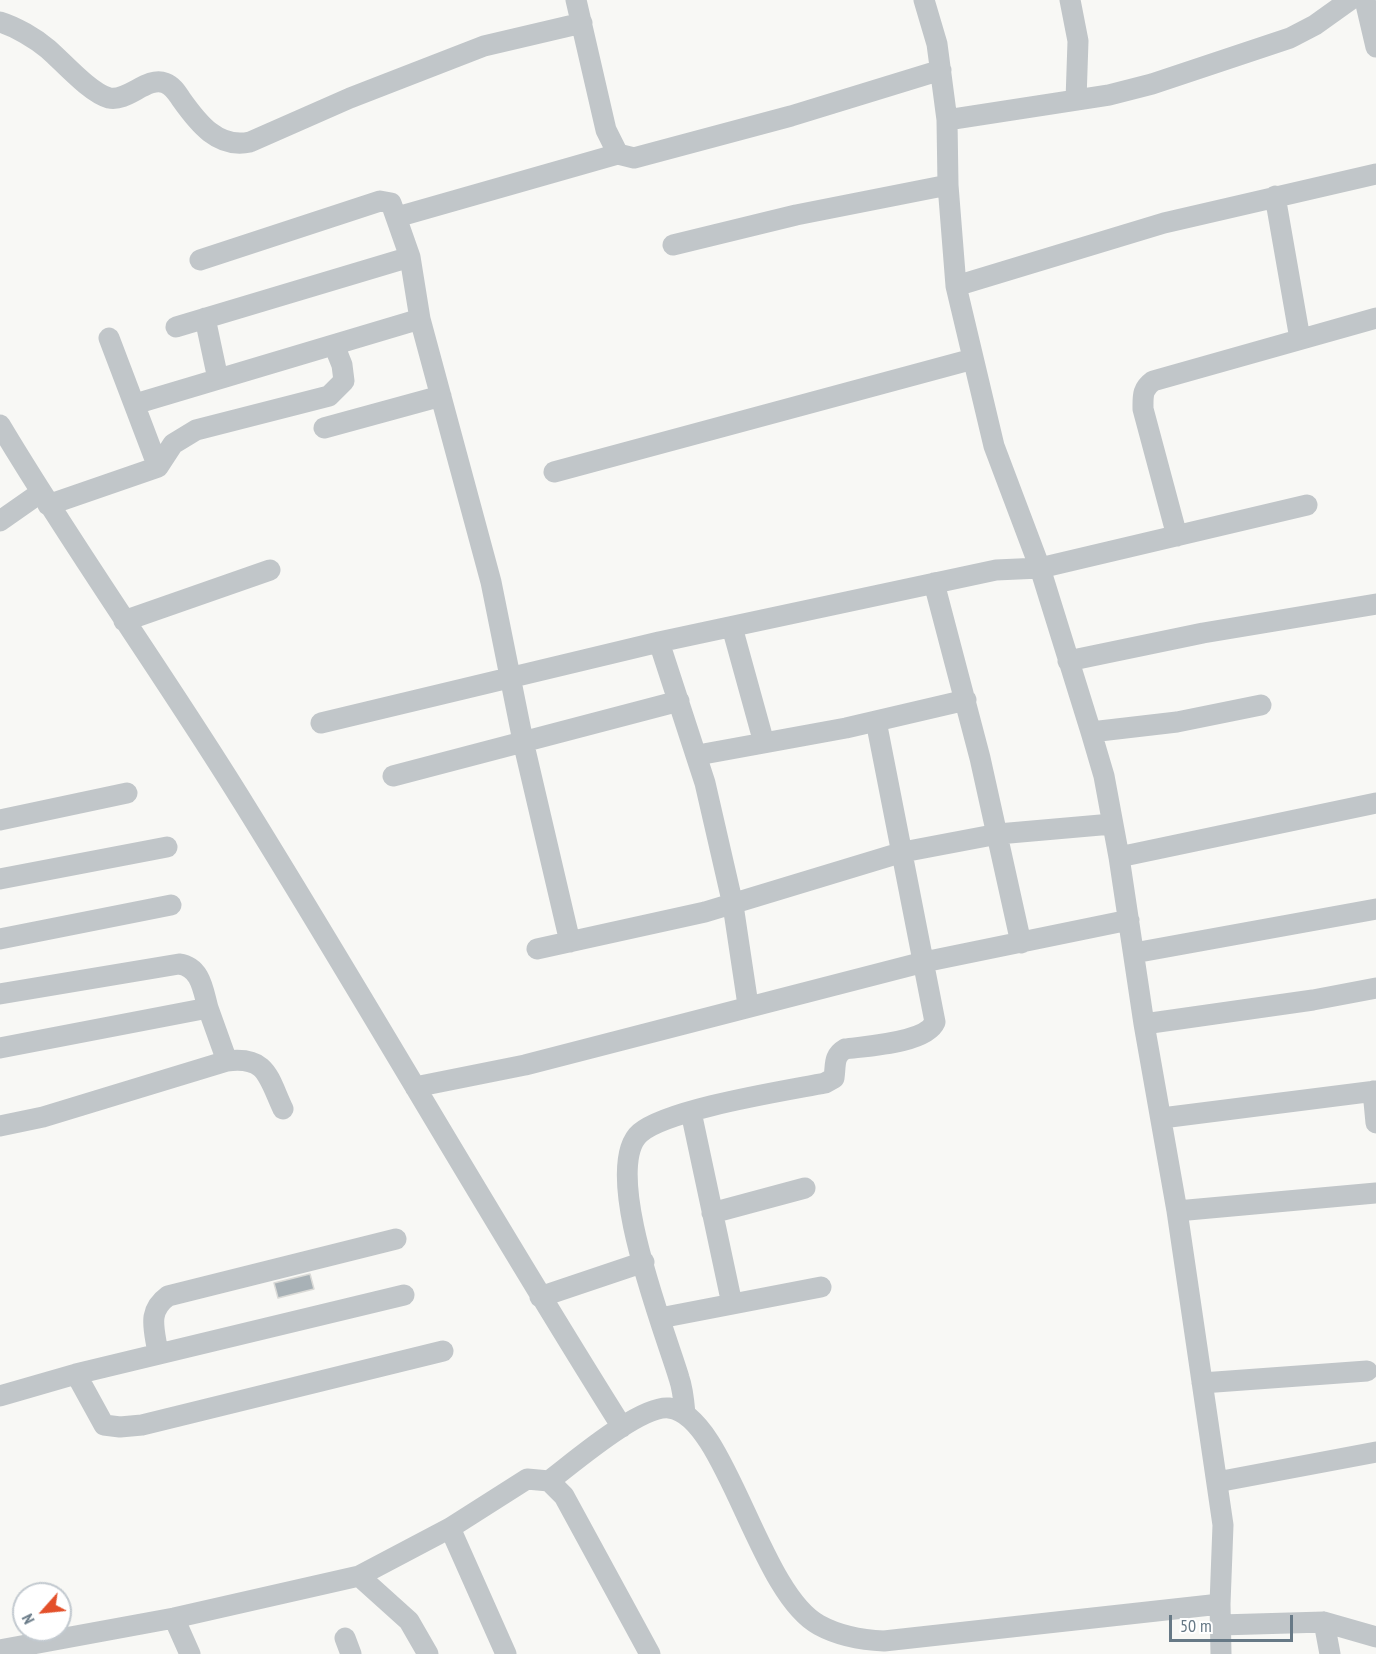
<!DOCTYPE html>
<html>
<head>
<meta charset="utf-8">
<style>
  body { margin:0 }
  #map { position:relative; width:1376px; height:1654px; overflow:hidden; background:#f8f8f5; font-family:"PT Sans Narrow",sans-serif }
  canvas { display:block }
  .north { position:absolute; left:12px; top:1582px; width:60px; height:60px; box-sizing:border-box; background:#fff; border:2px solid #c2c9cf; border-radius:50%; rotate:243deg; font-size:16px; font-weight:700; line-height:24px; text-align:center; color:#677986 }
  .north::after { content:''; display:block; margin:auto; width:21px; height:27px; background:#e3502a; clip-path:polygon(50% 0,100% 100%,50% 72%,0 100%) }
  .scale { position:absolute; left:1169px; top:1615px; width:124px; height:27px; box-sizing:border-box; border:3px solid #677986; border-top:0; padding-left:8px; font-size:18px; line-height:21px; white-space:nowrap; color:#677986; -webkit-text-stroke:4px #fff; paint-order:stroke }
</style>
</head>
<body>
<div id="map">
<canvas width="1376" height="1654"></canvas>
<div class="north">N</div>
<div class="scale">50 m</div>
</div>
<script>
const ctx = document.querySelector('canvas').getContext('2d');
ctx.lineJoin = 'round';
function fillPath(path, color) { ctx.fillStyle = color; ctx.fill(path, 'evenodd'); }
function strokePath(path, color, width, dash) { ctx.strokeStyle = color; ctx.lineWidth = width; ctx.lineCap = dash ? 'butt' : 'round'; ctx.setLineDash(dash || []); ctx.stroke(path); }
const building = new Path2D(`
  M310 1274 314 1289 278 1298 274 1283Z`);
fillPath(building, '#a8b1b6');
strokePath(building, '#dadad7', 1.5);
strokePath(new Path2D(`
  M576 0 606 130 618 154 634 158 791 116 941 70
  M924 0 937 44 947 120 948 185 956 286 994 446 1040 568 1091 732 1104 776 1119 857 1144 1024 1177 1211 1223 1525 1220 1604 1221 1654
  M1070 0 1078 41 1076 100
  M1365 0 1376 47
  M0 22C16 27 35 38 48 49 63 62 90 93 109 98 128 102 147 76 165 83 173 86 177 93 181 99 198 123 218 149 250 142L350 98 484 46 582 23
  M947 120 1109 95 1152 84 1290 38 1315 25 1350 0
  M1275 196 1300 339
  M397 217 618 154
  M673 245 796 215 948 185
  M200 260 380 201 391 203 410 257 420 319 491 582 523 741 570 942
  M956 286 1164 223 1376 174
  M205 318 218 379
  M176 327 410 257
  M109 338 158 467
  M135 404 420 319
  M0 425C77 554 165 676 244 804 372 1010 492 1221 622 1427
  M324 428 441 396
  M554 472 973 359
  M48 505 158 467 173 444 196 430 329 396 344 381 342 365 334 345
  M0 521 40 493
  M1177 536 1143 409C1143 396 1142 389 1153 381L1376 318
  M934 583 980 758 1021 943
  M124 621 270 570
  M732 627 764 743
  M659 642 705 783 733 905 748 1005
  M1068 661 1203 633 1376 604
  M321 723 659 642 996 570 1040 568 1307 505
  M1091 732 1177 722 1261 705
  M698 755 846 728 966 700
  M393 776 679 701
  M0 820 127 793
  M1119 857 1376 803
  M0 879 167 847
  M0 939 171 905
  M537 949 705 912 903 852 998 834 1112 824
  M1134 953 1376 909
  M0 994 179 964C201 967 203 990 208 1008
  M1144 1024 1313 1000 1376 988
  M0 1048 208 1008 227 1061C267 1056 268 1077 283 1109
  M415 1087 525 1065 924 962 1129 920
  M1373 1091 1376 1123
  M691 1112 732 1304
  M1162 1118 1376 1091
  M0 1126 43 1117 227 1061
  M1177 1211 1376 1193
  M712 1213 805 1188
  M540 1297 644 1262
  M660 1318 821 1287
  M158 1354C155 1330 146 1312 168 1296L396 1239
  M76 1374 104 1425 120 1427 142 1425 443 1351
  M1202 1383 1367 1371
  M0 1396 76 1374 404 1295
  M685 1414C684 1402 683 1389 679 1378 665 1331 600 1168 640 1133 668 1109 784 1091 825 1083L834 1078C836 1065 833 1056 845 1049 867 1046 926 1043 935 1022L876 721
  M549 1481C573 1463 640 1405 669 1408 726 1414 758 1592 819 1625 839 1636 861 1640 884 1641L1220 1604
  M1217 1482 1376 1452
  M450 1528 506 1654
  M359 1576 409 1621 428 1654
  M174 1618 190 1654
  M1324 1622 1330 1654
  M1220 1625 1324 1622 1376 1637
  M345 1638 351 1654
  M0 1650 174 1618 359 1576 450 1528 527 1479 549 1481 564 1496 650 1654`), '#c1c6c9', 21);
</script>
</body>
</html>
